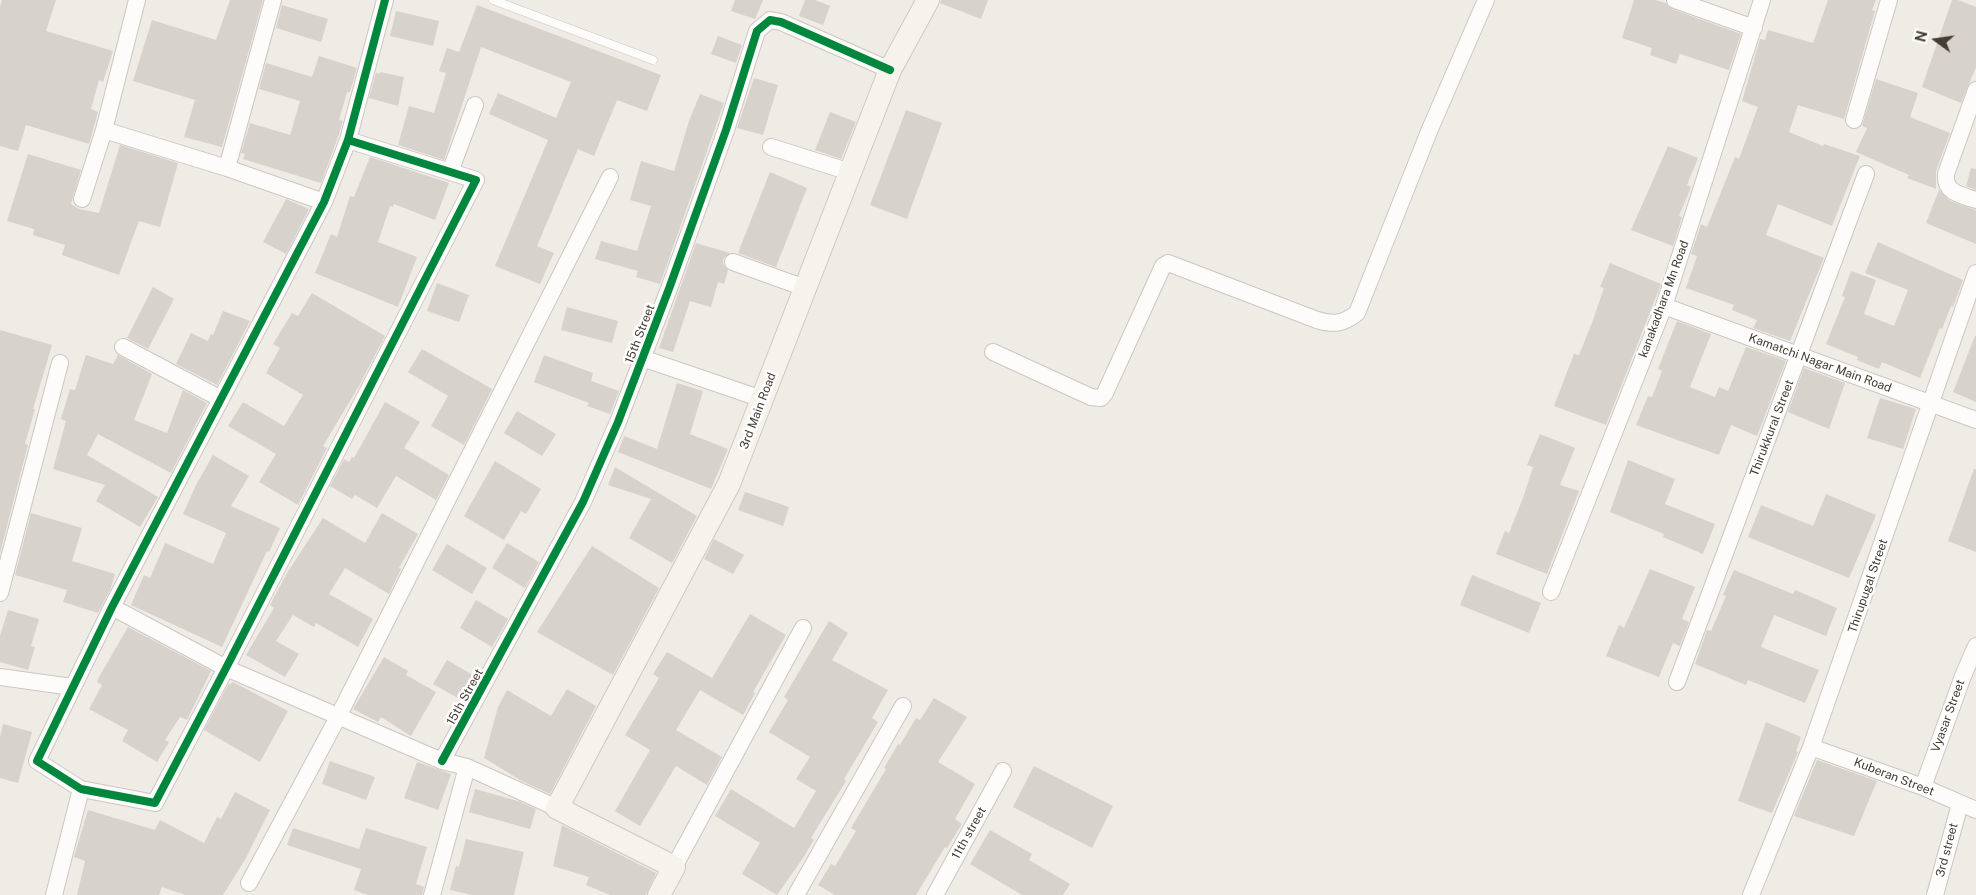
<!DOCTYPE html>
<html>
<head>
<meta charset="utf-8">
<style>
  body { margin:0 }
  #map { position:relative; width:1976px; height:895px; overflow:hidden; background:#efebe5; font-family:"Public Sans",sans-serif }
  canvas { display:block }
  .north { position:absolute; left:1911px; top:15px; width:50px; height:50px; -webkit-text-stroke:4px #fff; paint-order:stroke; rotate:284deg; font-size:14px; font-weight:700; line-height:20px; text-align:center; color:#443b31 }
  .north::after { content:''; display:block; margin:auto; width:18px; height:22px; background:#443b31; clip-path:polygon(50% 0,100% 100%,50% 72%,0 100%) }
</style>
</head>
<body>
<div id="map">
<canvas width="1976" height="895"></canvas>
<div class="north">N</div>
</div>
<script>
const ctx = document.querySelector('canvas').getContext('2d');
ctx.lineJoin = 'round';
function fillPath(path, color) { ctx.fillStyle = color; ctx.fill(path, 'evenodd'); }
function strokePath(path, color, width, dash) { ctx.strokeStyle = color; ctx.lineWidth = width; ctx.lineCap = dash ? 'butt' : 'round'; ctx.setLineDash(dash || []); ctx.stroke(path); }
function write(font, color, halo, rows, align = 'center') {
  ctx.font = font + ' "Public Sans",sans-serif'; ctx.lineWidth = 5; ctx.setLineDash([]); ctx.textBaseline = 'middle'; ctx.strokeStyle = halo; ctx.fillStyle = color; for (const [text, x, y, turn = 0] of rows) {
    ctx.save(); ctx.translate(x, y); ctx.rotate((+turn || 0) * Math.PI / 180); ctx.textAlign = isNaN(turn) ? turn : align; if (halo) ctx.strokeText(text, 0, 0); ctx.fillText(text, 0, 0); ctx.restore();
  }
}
fillPath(new Path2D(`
  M2 0H56L46 31 113 51 103 82 99 80 91 109 98 112 89 144 26 125 18 151 0 146V7Z
  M230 0H263L222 147 184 137 195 100 133 81 152 20 216 40Z
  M735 0H763L755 19 731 11Z
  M805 0H815L830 6 823 25 799 16Z
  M941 0H988L981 19 940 3Z
  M1634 0H1655L1666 3 1672 9 1741 34 1729 70 1680 54 1676 64 1650 55 1652 48 1622 38Z
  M1828 0H1876L1872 10 1875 11 1844 119 1798 105 1789 132 1823 146 1824 144 1860 156 1832 226 1778 204 1766 235 1824 258 1790 341 1753 328 1757 320 1732 310 1734 305 1686 288 1697 256 1691 254 1701 224 1707 227 1735 157 1739 159 1758 107 1742 101 1760 39 1765 40 1768 30 1813 43Z
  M1952 0H1958L1976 7V67L1961 103 1922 87Z
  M282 5 328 19 321 42 276 28Z
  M477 5 661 75 647 111 617 100 594 156 578 149 537 246 554 253 540 284 495 266 548 140 489 114 498 93 556 118 571 82 481 47 444 160 398 145 409 106 434 113 446 73 439 71 447 48 459 52Z
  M396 11 439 21 433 46 390 36Z
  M718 36 742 45 736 63 711 54Z
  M319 56 357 68 350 92H347L339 120 343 121 338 137 321 183 243 159 245 154 241 153 250 123 290 135 300 101 259 89 266 63 312 77Z
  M380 72 404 77 398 106 369 98 376 73 380 74Z
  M754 78 778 85 763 135 737 128Z
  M1876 79 1918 93 1910 117 1950 133 1936 171V189L1907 178 1909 175 1856 152 1867 128 1862 126Z
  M700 94 724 103 660 284 636 277 638 271 595 259 601 241 637 251 651 206 630 200 641 161 674 171 689 121Z
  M906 110 942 123 907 219 870 205Z
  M830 112 856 122 841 159 815 150Z
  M120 145 178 163 160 227 139 221 119 275 62 255 65 245 33 235 34 229 7 221 28 154 81 170 71 204 79 209 99 213Z
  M1668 146 1698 158 1687 185 1691 187 1679 216 1682 217 1673 246 1631 230Z
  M370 157 449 183 435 220 394 204 393 207 390 206 378 242 417 257 398 307 315 273 331 234 337 237 350 196 354 197Z
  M1971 168 1976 169V190L1966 186Z
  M770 172 807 188 776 267 738 253Z
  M1939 190 1950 201 1976 210V244L1926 223Z
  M286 199 309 209 286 254 263 242Z
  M1878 242 1963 280 1953 307 1951 306 1942 329 1940 328 1920 378 1882 362 1879 369 1857 360 1858 357 1826 344 1845 297 1842 296 1851 271 1876 280 1864 314 1894 326 1908 290 1865 273Z
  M696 243 730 253 723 259V264L728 270 724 284 718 282 711 307 690 301 673 352 659 348Z
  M1610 263 1661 284 1606 425 1554 406 1574 354 1579 355 1593 320 1604 288 1600 287Z
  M437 283 469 295 459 322 427 311Z
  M153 287 174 299 148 349 127 338Z
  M312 293 385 336 359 386 323 446 327 448 298 505 259 482 276 454 228 426 243 402 284 426 303 395 266 373 280 348 273 344 292 313 298 316Z
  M567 307 618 321 612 343 561 330Z
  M223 311 250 321 217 385 176 364 191 333 208 341 211 334 213 335Z
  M1677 321 1711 334 1690 387 1715 397 1719 387 1728 391 1746 347 1786 361 1757 436 1731 425 1719 455 1636 425 1648 396 1652 397 1662 371 1658 369Z
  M0 330 52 345 33 409H35L25 444 28 445 0 553Z
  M1975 336H1976V402L1953 392Z
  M422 349 492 389 464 445 431 426 448 396 408 372Z
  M86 355 113 364 118 355 152 374 134 420 167 433 183 390 207 403 171 473 98 434 87 455 158 497 140 527 96 501 105 485 53 469 66 421 61 419 70 389 75 390Z
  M544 355 593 373 591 381 619 391 610 414 587 406 589 403 534 382Z
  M1804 368 1845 383 1829 429 1788 412Z
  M677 383 703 391 690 434 728 449 711 489 618 452 624 436 657 449Z
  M1880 398 1916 409 1903 449 1867 438Z
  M385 402 420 422 404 448 449 475 436 500 396 476 377 508 355 495 352 499 330 486 344 459 349 462 352 457 354 458Z
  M517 411 556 434 542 456 504 433Z
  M1540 434 1575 448 1560 485 1579 491 1547 574 1496 554 1505 531 1509 533 1523 498 1533 467 1527 465Z
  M213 455 249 476 231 506 280 528 269 552 267 551 222 647 131 605 144 575 150 578 165 543 213 564 226 533 183 514 196 485Z
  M1628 460 1675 479 1665 504 1715 524 1703 554 1663 537 1664 534 1610 512Z
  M495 461 541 489 526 514 521 511 504 540 464 516Z
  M615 467 697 516 672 563 629 538 651 499 608 485Z
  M1974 469H1976V552L1948 541Z
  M745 492 789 507 783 526 738 510Z
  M1826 494 1876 515 1849 578 1748 537 1761 505 1813 526Z
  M31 513 82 528 72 561 115 574 110 590 98 613 63 602 67 590 15 575Z
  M382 513 418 534 399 568 401 569 389 594 345 568 329 594 373 619 358 647 316 623 314 627 293 615 276 641 299 654 285 677 246 655 274 608 270 605 287 573 323 518 365 543Z
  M714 539 744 555 733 574 704 559Z
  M507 543 539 562 525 588 492 568Z
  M447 544 487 568 472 594 432 570Z
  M592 546 659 588 613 675 537 632Z
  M1650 569 1695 587 1682 619 1689 622 1680 646 1673 643 1659 677 1606 656 1619 625 1624 628Z
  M1734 570 1793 594 1795 590 1837 608 1826 636 1774 615 1761 647 1819 670 1805 703 1748 680 1746 685 1695 664 1707 630 1711 631 1726 596 1723 595Z
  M1472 575 1541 603 1529 633 1460 605Z
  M476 600 508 619 492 647 460 628Z
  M8 610 39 619 31 646 35 647 28 670 0 662V636Z
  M750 614 786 635 753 692 755 693 743 715 700 690 676 730 722 757 707 785 676 766 640 826 615 811 650 750 625 735 659 678 653 674 667 652 712 678Z
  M829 621 848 633 832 660 888 690 872 718 878 722 844 779 846 781 811 838 814 840 801 861 777 895 742 874 760 843 715 816 731 789 794 828 816 791 796 779 810 757 769 732 788 700 784 697Z
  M128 627 211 671 187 720 180 717 165 740 169 742 157 762 122 741 128 730 89 709 102 685 97 682 99 677Z
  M384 657 408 671 406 675 436 692 411 736 381 717 378 722 353 709Z
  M447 660 476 677 463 701 433 684Z
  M233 682 288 711 260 762 204 730 228 685Z
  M567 689 596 706 550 794 522 781 484 758 498 707 507 690 551 716Z
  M934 698 967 717 938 762 975 784 955 819 962 824 947 848 945 847 916 895H835L818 885 831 864 835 866 856 831 851 828 886 769 884 768 898 744 900 745 916 718 920 720Z
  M1766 722 1801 737 1796 751 1798 752 1772 813 1738 801Z
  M3 724 32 732 18 783 0 778V737Z
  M1817 760 1877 781 1854 836 1794 816Z
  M330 761 375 777 366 800 322 784Z
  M417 762 451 774 438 810 404 798Z
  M1034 766 1113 806 1092 848 1013 807Z
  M475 789 518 801 536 809 530 829 469 812Z
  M235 792 270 810 246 858 223 895H185L162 887 159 895H77L85 861 74 857 88 810 155 830 160 820 204 843 217 817 221 819Z
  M562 825 656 873 646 895H610L586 885 589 877 553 866Z
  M293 828 359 849 366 828 427 847 416 884 424 887 422 895H368L354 890 361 869 287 845Z
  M990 830 1032 854 1029 860 1070 884 1063 895H1022L970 864Z
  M466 839 524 852 514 895H472L450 890 456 866 459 867Z`), '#d7d2cc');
const lane = new Path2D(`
  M493 0 653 60`);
const street = new Path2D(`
  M137 0 104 130 227 168 324 202
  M1675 0 1754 28
  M1976 90 1946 174C1944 193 1961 195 1976 200
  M1854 120 1889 0
  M348 140 476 180 226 668 155 803 81 789 37 761 112 607 324 202 348 140 385 0
  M771 147 850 172
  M227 168 273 0
  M450 172 475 105
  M82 199 104 130
  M733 262 805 288
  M1664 306 1976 420
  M123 347 221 399
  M993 352 1091 397 1101 398 1105 393 1163 266 1168 263 1317 320C1334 325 1343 324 1357 313L1430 129 1486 0
  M642 358 762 399
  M1551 592 1664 306 1762 0
  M0 593 60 363
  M112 607 226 668 442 761 467 767 557 808
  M0 677 72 687
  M1677 682 1866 174
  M1811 747 1923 787 1976 810
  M442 761 583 502 618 422 670 286 726 130 757 31 770 20 781 22 890 70
  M1923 787 1963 676 1976 646
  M674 867 803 628
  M249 883 338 717 610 177
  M54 895 81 789
  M432 895 467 767
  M796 895 903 706
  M935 895 1003 771
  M1751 895 1811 747 1976 273
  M1935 895 1960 804`);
const secondary = new Path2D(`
  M659 895 674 867 557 808 729 484 890 70 928 0`);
strokePath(lane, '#cbc7c1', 9);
strokePath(street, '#cbc7c1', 18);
strokePath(secondary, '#d0c9bc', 24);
strokePath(lane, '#fdfcfb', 8);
strokePath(street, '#fdfcfb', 16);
strokePath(secondary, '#f6f3ec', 22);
strokePath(new Path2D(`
  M348 140 476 180 226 668 155 803 81 789 37 761 112 607 324 202 348 140 385 0
  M442 761 583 502 618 422 670 286 726 130 757 31 770 20 781 22 890 70`), '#00873e', 8);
write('12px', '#443b31', '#fff', [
  ["kanakadhara Mn Road",1664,299,-70],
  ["15th Street",640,334,-69],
  ["Kamatchi Nagar Main Road",1820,363,20],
  ["3rd Main Road",758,411,-69],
  ["Thirukkural Street",1772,428,-69],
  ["Thirupugal Street",1868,586,-71],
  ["15th Street",465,697,-61],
  ["Vyasar Street",1948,716,-70],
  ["Kuberan Street",1894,777,21],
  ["11th street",969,833,-61],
  ["3rd street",1947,850,-75]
]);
</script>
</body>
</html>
